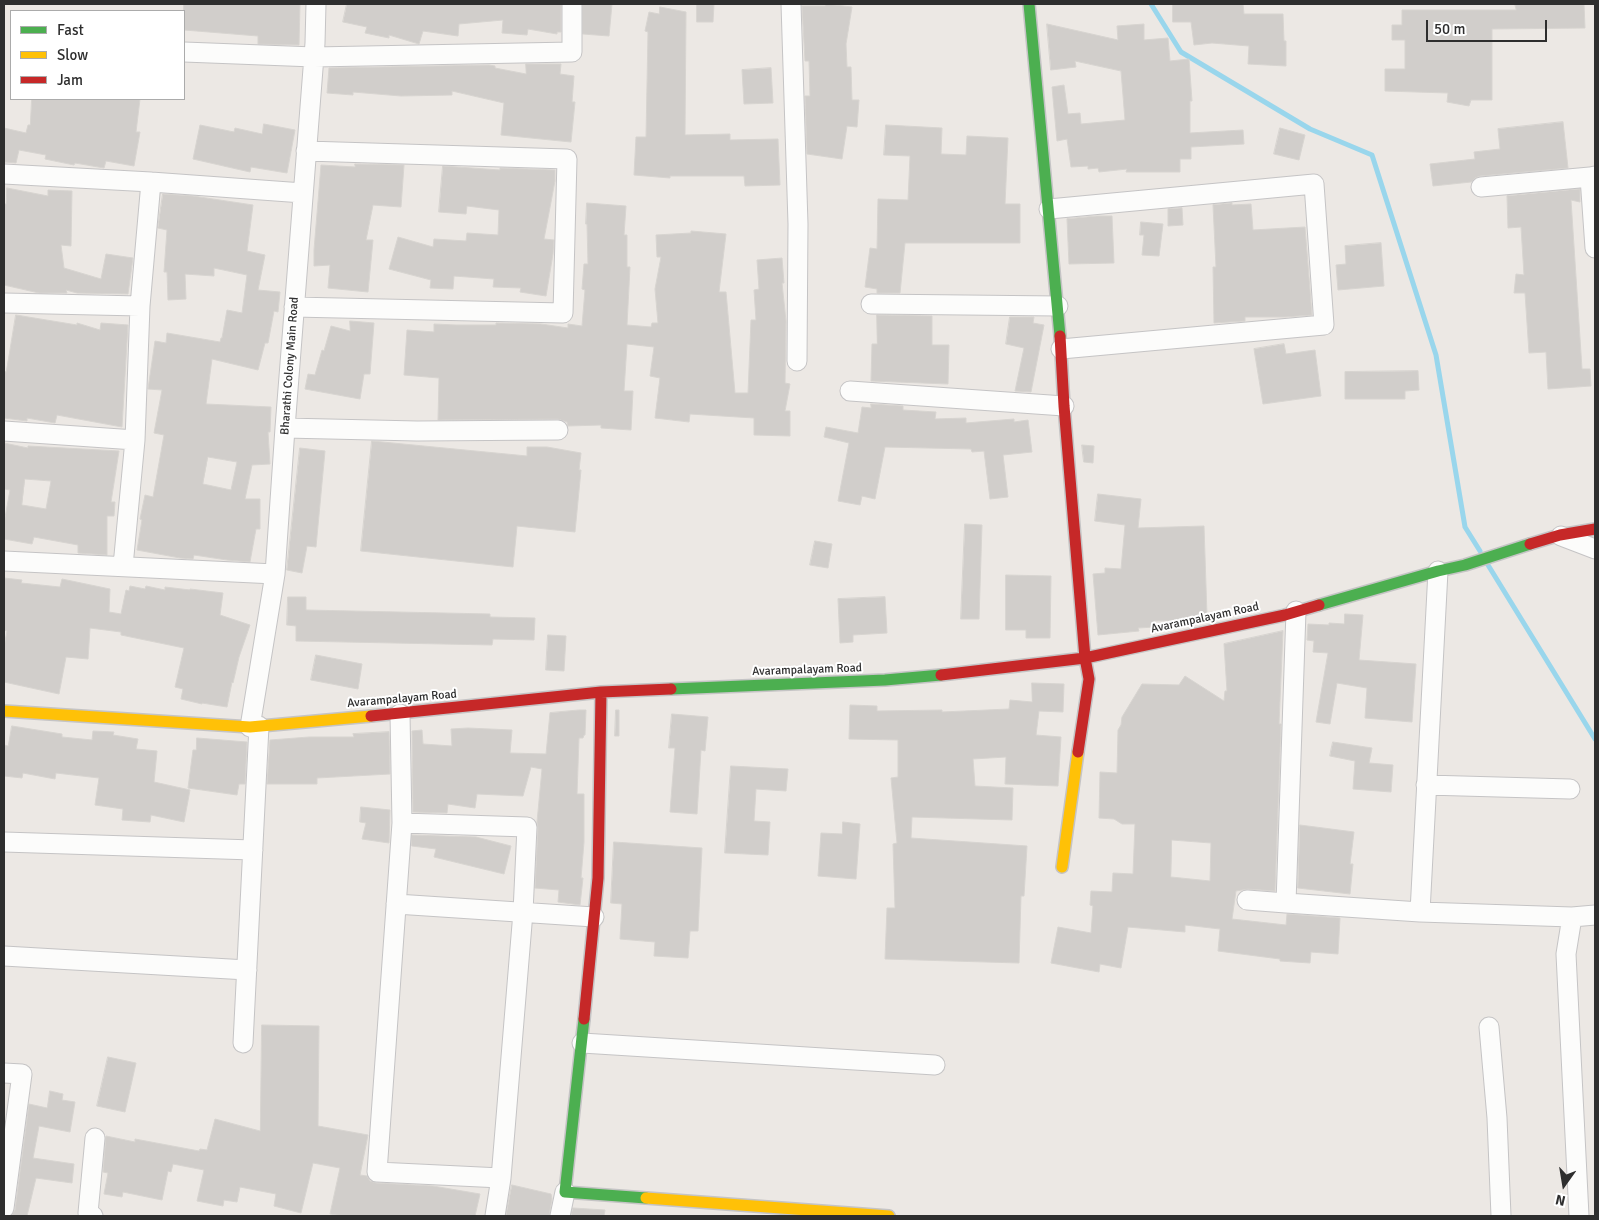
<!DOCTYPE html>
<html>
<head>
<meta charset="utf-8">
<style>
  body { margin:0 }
  #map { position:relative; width:1599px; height:1220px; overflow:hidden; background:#ece8e4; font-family:Signika,sans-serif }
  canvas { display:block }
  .frame { position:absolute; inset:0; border:5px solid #2e2e2e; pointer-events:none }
  .legend { position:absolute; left:10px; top:10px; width:175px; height:90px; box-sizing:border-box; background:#fff; border:1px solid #ababab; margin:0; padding:6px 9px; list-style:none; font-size:15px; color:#2e2e2e }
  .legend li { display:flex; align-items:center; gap:10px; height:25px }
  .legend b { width:25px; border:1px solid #ababab }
  .north { position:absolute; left:1539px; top:1160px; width:50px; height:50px; -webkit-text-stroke:4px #fff; paint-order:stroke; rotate:193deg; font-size:14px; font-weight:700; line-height:20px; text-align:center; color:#2e2e2e }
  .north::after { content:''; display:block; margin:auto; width:18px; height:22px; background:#2e2e2e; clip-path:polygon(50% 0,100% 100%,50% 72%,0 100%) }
  .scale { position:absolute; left:1426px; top:20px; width:121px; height:22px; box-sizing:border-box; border:2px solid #2e2e2e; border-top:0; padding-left:6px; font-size:15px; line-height:18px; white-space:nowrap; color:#2e2e2e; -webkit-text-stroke:4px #fff; paint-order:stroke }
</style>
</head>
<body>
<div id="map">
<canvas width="1599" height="1220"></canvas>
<div class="frame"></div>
<ul class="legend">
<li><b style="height:6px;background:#4caf50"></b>Fast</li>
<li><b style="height:6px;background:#ffc107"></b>Slow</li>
<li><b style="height:6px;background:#c62828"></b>Jam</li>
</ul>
<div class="north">N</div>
<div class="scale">50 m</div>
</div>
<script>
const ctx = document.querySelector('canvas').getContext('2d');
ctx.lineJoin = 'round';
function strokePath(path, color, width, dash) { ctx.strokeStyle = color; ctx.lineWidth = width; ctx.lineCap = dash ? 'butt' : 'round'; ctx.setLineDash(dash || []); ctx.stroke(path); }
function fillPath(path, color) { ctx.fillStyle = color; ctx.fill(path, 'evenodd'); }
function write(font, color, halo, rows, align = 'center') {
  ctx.font = font + ' Signika,sans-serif'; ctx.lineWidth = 4; ctx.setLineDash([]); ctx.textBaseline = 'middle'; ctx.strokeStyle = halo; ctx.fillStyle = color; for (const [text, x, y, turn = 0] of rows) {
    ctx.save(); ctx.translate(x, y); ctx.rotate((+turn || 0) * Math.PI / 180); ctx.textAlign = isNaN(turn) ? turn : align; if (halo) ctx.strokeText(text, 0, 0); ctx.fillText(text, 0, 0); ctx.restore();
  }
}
strokePath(new Path2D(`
  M1151 4 1181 52 1310 129 1372 155 1436 355 1465 527 1480 551
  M1488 565 1595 739`), '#99d6ec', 5);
const building = new Path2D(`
  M184 4H300L299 45 258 44V36L184 30Z
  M347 4H561V32H557V34L528 29 527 35 502 33 503 20 459 24 458 36 423 31 419 44 389 35V38L365 33 367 27 343 22Z
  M583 4H612L609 36 583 34Z
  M697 4H714L713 22H697Z
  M826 4 852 7 846 44 847 67H851L852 100H859L857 127 847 126 842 159 807 154 805 96H810L809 61H805L802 6H825Z
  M1173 4H1243L1244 14H1283L1284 41H1286V66L1248 64 1249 46 1212 43 1194 45 1191 22H1173Z
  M1515 4H1584L1585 28 1492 29V100H1471L1469 106 1447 102 1448 93 1385 91V69H1405V40H1392V25H1402V10H1516Z
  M660 7 686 12 685 135 730 134V140L778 139 780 185 745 186 744 176H670V178L634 175 636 137H646L648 32 645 31 649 12 659 14Z
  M1047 24 1118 40 1117 26 1144 24V40L1168 38 1170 61 1189 59 1192 101H1190V133L1243 130 1244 144 1191 147V159H1180V172H1126L1127 169 1099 172 1098 168 1088 169V166L1071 167 1067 139 1057 141 1052 87 1064 85 1068 114 1080 113 1081 124 1125 120 1121 71 1075 61 1076 67 1051 70Z
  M526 64H561L560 74 574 76 572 102H575L571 142 501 135 504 103 452 91V95L401 96 353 92V95L327 93 329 68 489 65 495 66V68L526 74Z
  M771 68 773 103 744 104 742 70Z
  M32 99H140L136 132H140L134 166 106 161 104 168 75 163 74 165 45 159 46 155 19 150 16 163 4 162V128L26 133 28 125H30Z
  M1563 122 1568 168 1480 176 1475 178 1471 182 1433 186 1430 164 1475 159 1474 152 1500 149 1498 129Z
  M264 124 295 130 287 173 251 167 250 172 193 159 200 125 234 132 235 128 262 134Z
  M886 125 942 128 941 154 966 155 967 136 1008 138 1005 204H1020V243H905L900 293H877V289L865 287 870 248 877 249 878 199 908 200 910 156 884 155Z
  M1280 128 1305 135 1299 160 1274 154Z
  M355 164 404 165 401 207 373 205 366 240H373L368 292 328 288 330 265 314 266V250L321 165 355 167Z
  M443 166 500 170V168L555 170V181L544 239 554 240 553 254 546 296 520 292 521 288 493 287 494 279 454 276 453 289 430 288 431 280 389 269 398 237 433 247 434 239 466 241 467 233 498 235 499 210 467 206 466 214 439 212Z
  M7 188 48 196V190L72 191 71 246 61 245 64 268 101 279 106 254 133 258 128 294 77 293 66 290 67 293H39L4 285V204H6Z
  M1580 189V202L1571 200 1582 369H1590L1591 386 1548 389 1546 352 1529 353 1525 293H1514L1516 274 1524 275 1521 227 1508 228 1507 196Z
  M163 194 193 196 253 205 247 251 265 255 258 290 280 292 278 312 274 311 268 343H265L258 370 212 359 206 404 271 407 270 432H268L270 464 252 465 245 499H260V529H256L250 562 227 560 194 555 193 559 180 558 137 550 142 520 140 519 145 495 153 497 164 435 154 433 162 390 148 389 155 341 166 343 167 333 220 342 221 338H222L227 310 242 313 247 275 214 268V276L185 274 186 299 168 300 167 272H164L167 230 158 228ZM208 457 237 462 231 490 203 484Z
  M587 203 626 206 624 235H627V267H630L627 325 651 327 652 323H658L655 289 661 257H657L656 235 691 233V231L726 234 719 292H726L735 393H748L751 320H756L754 290 759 289 757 260 782 258 784 283H782L786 321 785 383 790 384 785 411H790V436L754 435V418L690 414 689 422 655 418 660 378 650 376 654 347 627 344 624 391H633L631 430 601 428V425L568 426 567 422 558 419 438 420 439 378 404 375 407 330 434 332V324L456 325H496V323L541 324 568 328V324L582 326 585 290 582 289 584 264H588L587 224H586Z
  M1232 203V205L1251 204 1253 230 1305 227 1312 315 1285 317H1245V321L1214 323 1213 267H1216L1213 205Z
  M1182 208 1183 225 1168 226V209Z
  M1097 216H1112L1114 263 1069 264 1067 219Z
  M1141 222 1163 224 1159 256 1142 255 1144 235H1140Z
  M1381 243 1384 286 1338 290 1336 265 1346 264 1345 246Z
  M16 315 77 325V323L100 330 101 323 128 325 122 427 57 415 55 423 27 418V421L4 418V371L6 372Z
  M877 315 932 316V345H949L948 384 871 381 872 344H877Z
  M1010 317H1034L1033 323 1044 325 1031 392 1015 391 1024 348 1006 344Z
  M350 321 374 323 370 374H364L360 399 305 389 308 374 315 375 322 350 324 351 331 326 350 331Z
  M1284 344 1286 354 1315 350 1321 396 1263 404 1254 349Z
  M1418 371 1419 390 1405 391V399H1345V372Z
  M871 404 903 406V410L936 412 935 419 966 418V423L1014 419V422L1028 420 1032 452 1003 455 1008 497 990 499 984 451 972 452 971 449 885 447 875 499 862 496 860 505 838 501 849 443 824 437 826 427 858 433 862 407 871 408Z
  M372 441 527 456V447H547L581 453 579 470H581L575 532 517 526 513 567 361 551Z
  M4 443 28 448V446L119 451 111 502H115L114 516H107V555L78 553V545L34 537 32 544 4 539V523L10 490 4 489ZM25 479 51 481 46 509 22 505Z
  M1082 445 1094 446 1093 463 1084 462Z
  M300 448 325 451 316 547 307 546 302 573 287 570Z
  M1098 494 1141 499 1138 528 1204 526 1207 616 1190 620 1154 621 1155 627 1138 628 1139 631 1098 635 1093 574 1105 573V568L1121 569 1125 525 1095 521Z
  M965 524 982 525 979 619H961Z
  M815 541 832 544 828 568 810 565Z
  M1006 575 1051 576 1050 638H1026V630H1006Z
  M4 578 22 580 21 583 60 587 62 579 110 589 109 612 121 614 126 590 129 591 130 586 145 589 146 586 165 590V587L190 590V589L223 593 220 615 250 625 239 657 233 683 232 682 227 707 202 703V704L181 699 183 689 175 687 184 648 121 635V632L90 628 88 659 66 657 59 694 4 682V647L7 631 4 630Z
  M288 597H306V610L490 614V617L535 618 534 640 493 639 492 645 296 641V626L287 625Z
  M885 597 887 633 853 635V642L840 643 838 599Z
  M1345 614 1363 615 1359 660 1416 664 1412 722 1365 718 1367 688 1337 683 1330 724 1316 722 1328 653 1313 652 1314 641 1307 640 1308 624 1329 625V623L1344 624Z
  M1283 631 1279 724H1281L1275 891 1248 889 1236 891 1232 919 1286 925 1287 914 1340 918 1338 954 1311 952 1310 963 1280 961V959L1218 951 1220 929 1185 925V932L1128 927 1121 968 1100 964 1099 972 1051 963 1058 927 1091 933 1093 906 1090 905 1091 891 1112 892 1113 873 1133 874 1135 824H1122L1114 819 1099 818 1100 772 1117 773 1118 730 1121 725 1122 717 1142 684 1179 685 1185 676 1224 701 1225 691H1227L1224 644ZM1172 840 1211 843 1210 881 1171 877Z
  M548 635 566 636 564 671 546 670Z
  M316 655 362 664 358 689 311 680Z
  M1032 683 1064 684 1063 712 1039 711 1036 735 1061 737 1058 786 1005 784 1006 757 973 759 975 786 1013 788 1012 820 912 817 911 838 1027 846 1024 896H1021L1019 963 885 959 887 908H895L893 844 897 843 891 778 898 777V740L849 739 850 705 877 706V711L942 710V712L1009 709 1010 700 1032 702Z
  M579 710H586L585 735H584L583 738H579L577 794H584V842L581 878H583L580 905 558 902 559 890 535 888 538 828 537 822 542 769 531 767 523 796 477 794 475 808 448 804 447 813 413 812 412 731 422 730 423 744 452 746 451 729 468 728 512 730 510 753 546 754 550 713Z
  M616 710H619V736H615Z
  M672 714 708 717 705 751 701 750 697 814 670 812 675 748H669Z
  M12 726 62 734V737L92 740 93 731 114 732 113 735 138 739 136 749 157 751 154 782 190 790 184 822 151 815 150 822 122 820 123 809 95 805 99 778 56 773 55 779 23 773 22 778 4 776V745L8 746Z
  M389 732 390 774 317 778V784H267L270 740 309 737H354L353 734Z
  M197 738 247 742 245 784H239L237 795 188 788 193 750H196Z
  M1333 742 1372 748 1369 763 1393 765 1391 792 1353 789 1355 761 1330 756Z
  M731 766 788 769 786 791 756 789 754 821 770 822 768 855 725 853Z
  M361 807 390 810 389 843 362 839 366 823 360 822Z
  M843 822 860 824 856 879 818 876 821 833 842 834Z
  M1300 825 1354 832 1350 864H1353L1350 894 1298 888Z
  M412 835 476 837 511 846 504 874 434 857 436 849 412 846Z
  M614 842 702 848 698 931H690L688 958 654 956 655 942 620 939 622 904 611 903Z
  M262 1025 319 1026 318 1126 368 1135 360 1175 367 1176 370 1181 376 1183 433 1186 480 1194 475 1216H343L330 1214 340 1168 313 1163 301 1213 274 1206 276 1194 240 1187 237 1202 224 1200 223 1206 197 1201 204 1170 173 1164 171 1172 168 1171 162 1200 123 1192 122 1197 104 1194 108 1173 103 1172 106 1136 135 1142V1139L199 1151 200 1149 207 1150 215 1119 260 1131Z
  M108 1057 136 1063 125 1112 97 1106Z
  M50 1091 63 1094 62 1100 75 1102 70 1132 39 1126 33 1158 74 1164 72 1183 36 1178 27 1216H11L15 1210 29 1104 47 1108Z
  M512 1185 551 1194 552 1199 549 1216H506Z
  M573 1208 605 1210 604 1216H571Z`);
fillPath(building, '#d1cecb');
strokePath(building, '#d7d4d0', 1);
const street = new Path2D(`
  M791 4 798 224 797 361
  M184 52 314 57 572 52V4
  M4 174 151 182 303 193
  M1595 176 1590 177 1595 248
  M1481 187 1590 177
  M1049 209 1314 184 1324 325 1061 349
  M4 303 140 306
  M871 304 1058 306
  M294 307 563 313 567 159 306 151
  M850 391 1064 406
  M285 428 417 431 558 430
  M4 431 135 440
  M1561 536 1595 549
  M4 561 275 574
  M123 566 135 440 140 306 151 182
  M1296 611 1286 903 1420 912 1572 917 1595 915
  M400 714 402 823 377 1172 501 1178
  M250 727 275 574 285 428 315 43 316 4
  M1426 785 1570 789
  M402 823 527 827 523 912 501 1178 495 1216
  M4 842 253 850
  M1247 900 1286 903
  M396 904 594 917
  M1420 912 1438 571
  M1572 917 1566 954 1579 1216
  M4 956 247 970
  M1489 1027 1497 1118 1501 1216
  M243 1043 259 726
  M582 1043 935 1065
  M4 1073 22 1074 4 1208
  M93 1216 88 1213 95 1138
  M560 1216 565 1192`);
const fast = new Path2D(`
  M1029 4 1060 336
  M1319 605 1438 571 1465 565 1530 544
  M671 689 885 680 941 675
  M584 1019 565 1192 646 1198`);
const slow = new Path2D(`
  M4 711 250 727 371 716
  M1062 867 1078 752
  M646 1198 889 1216`);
const jam = new Path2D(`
  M1060 336 1064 406 1085 658 1089 679 1078 752
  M1530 544 1560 535 1595 529
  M941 675 1085 658 1285 615 1319 605
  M371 716 601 692 671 689
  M584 1019 598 878 601 692`);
strokePath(street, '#c5c4c5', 21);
strokePath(fast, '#c5c4c5', 14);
strokePath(slow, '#c5c4c5', 14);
strokePath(jam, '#c5c4c5', 14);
strokePath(street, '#fcfcfb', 19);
strokePath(fast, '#4caf50', 11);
strokePath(slow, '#ffc107', 11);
strokePath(jam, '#c62828', 11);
write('12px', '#2e2e2e', '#fff', [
  ["Bharathi Colony Main Road",290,366,-86],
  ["Avarampalayam Road",1205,618,-12],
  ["Avarampalayam Road",807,670,-2],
  ["Avarampalayam Road",402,699,-5]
]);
</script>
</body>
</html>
